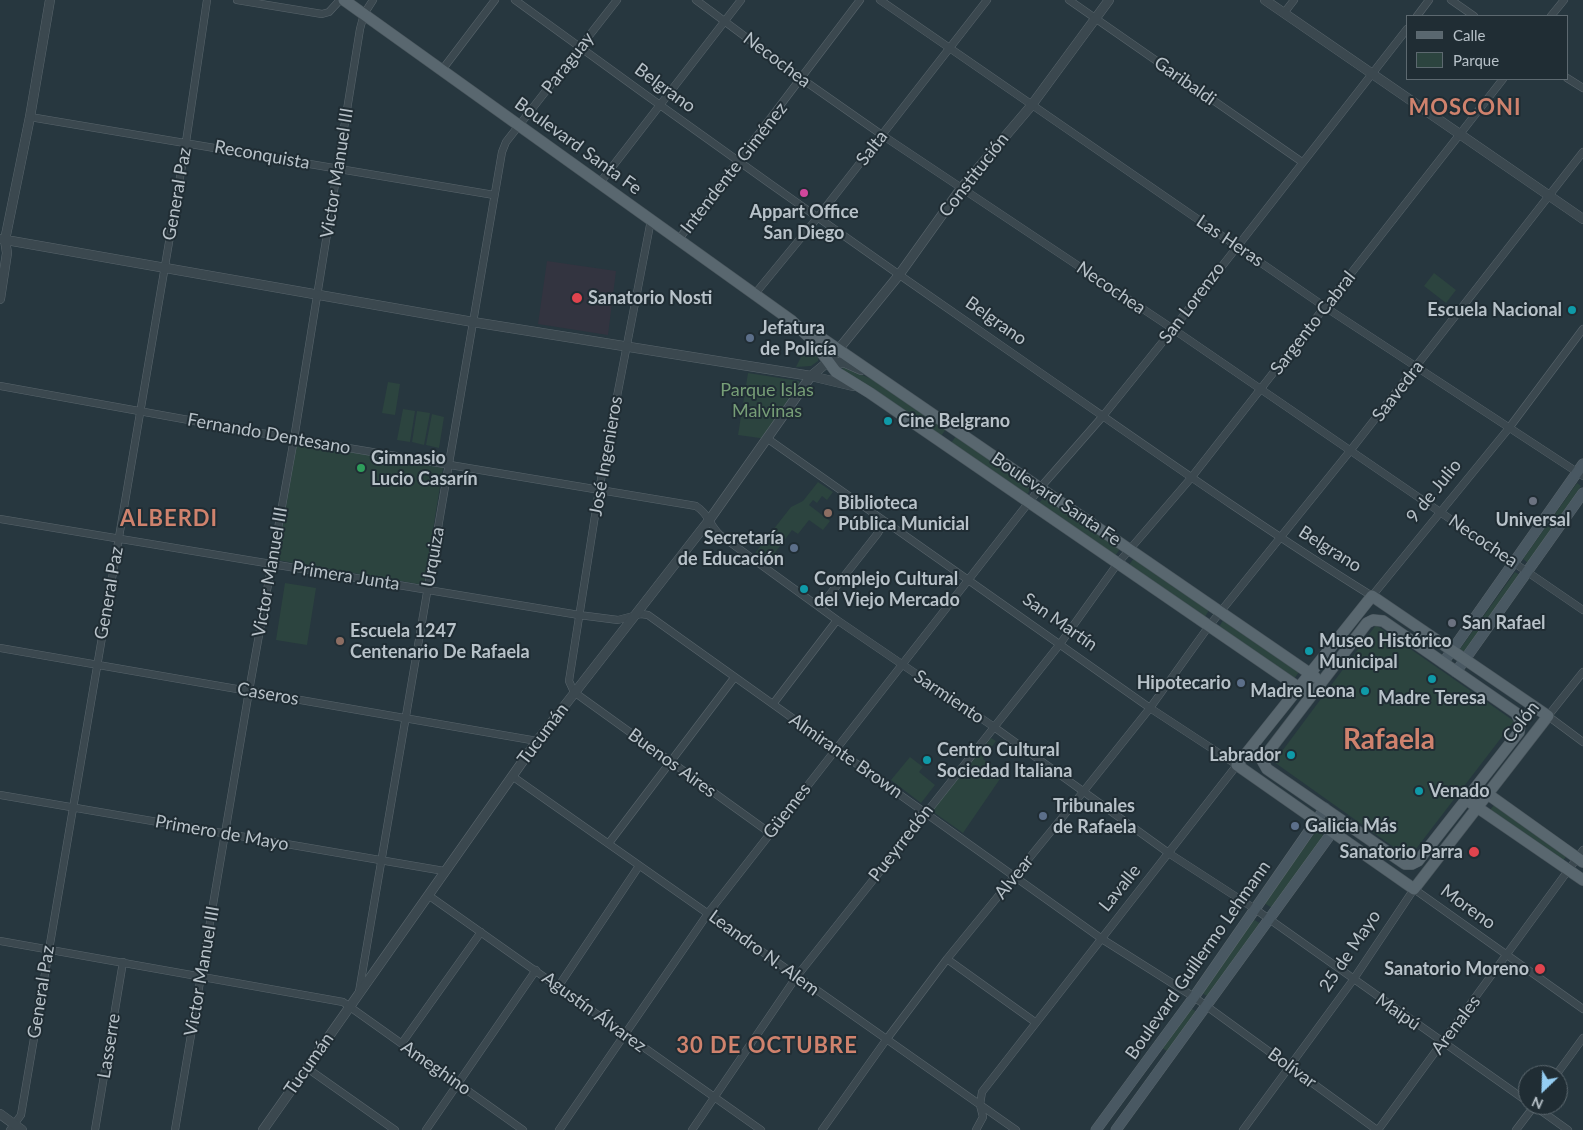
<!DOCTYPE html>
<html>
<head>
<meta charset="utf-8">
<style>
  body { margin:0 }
  #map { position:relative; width:1583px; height:1130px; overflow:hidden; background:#27373f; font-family:Lato,sans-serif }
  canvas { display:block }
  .legend { position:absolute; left:1406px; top:15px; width:162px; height:65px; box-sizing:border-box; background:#202d34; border:1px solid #5d6970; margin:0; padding:6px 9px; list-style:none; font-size:15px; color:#b8c2c9 }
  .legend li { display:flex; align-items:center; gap:10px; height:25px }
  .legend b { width:25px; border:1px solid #5d6970 }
  .north { position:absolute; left:1518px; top:1065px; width:50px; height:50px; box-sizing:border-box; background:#202d34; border:1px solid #5d6970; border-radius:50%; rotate:204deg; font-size:14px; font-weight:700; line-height:20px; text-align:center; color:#b8c2c9 }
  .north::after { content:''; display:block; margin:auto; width:18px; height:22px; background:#94cdf2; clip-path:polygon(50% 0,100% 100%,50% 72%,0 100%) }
</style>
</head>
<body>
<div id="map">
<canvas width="1583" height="1130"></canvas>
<ul class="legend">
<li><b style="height:6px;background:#59676f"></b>Calle</li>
<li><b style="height:14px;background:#2c443f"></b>Parque</li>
</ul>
<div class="north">N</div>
</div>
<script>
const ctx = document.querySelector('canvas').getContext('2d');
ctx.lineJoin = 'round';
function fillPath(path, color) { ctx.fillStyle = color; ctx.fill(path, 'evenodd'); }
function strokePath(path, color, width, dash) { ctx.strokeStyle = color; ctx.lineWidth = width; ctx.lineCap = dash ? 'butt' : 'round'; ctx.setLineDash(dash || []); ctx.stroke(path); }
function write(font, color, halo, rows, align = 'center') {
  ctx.font = font + ' Lato,sans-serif'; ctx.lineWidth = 4; ctx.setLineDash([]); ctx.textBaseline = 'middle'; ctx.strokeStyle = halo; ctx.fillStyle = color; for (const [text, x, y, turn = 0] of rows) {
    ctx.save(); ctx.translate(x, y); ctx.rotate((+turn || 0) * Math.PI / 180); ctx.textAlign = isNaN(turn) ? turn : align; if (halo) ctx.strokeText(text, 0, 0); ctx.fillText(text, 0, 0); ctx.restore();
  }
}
fillPath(new Path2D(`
  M547 261 616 271 608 335 538 324Z`), '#333440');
fillPath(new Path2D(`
  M1434 273 1456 290 1446 303 1424 286Z
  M808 343 818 355V361L811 366 796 367Z
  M843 367 874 380 946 429 941 436 842 372Z
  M748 373 799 381 801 387 767 439 738 435Z
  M388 382 400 384 395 415 382 413Z
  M403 409 415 411 410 442 397 440Z
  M417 411 430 413 424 445 412 442Z
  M432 414 444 417 439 448 426 445Z
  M956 436 1031 488 1027 495 951 443Z
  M297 443 443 468 424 585 277 560Z
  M818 482 833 492 827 500 822 496 817 503 813 500 809 505 830 521 823 530 809 520 798 534 792 530 768 562 755 553 791 507 803 501Z
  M1577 483 1581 486 1528 563 1523 559Z
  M1044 497 1120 549 1115 556 1039 503Z
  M1134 558 1209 610 1205 617 1129 565Z
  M1515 572 1520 575 1464 652 1460 649Z
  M285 583 316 588 307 645 276 640Z
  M1223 620 1299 672 1294 679 1219 627Z
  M1376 625 1514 721 1409 858 1274 762Z
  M991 738 996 741 983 759 1004 773 963 833 932 811Z
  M910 757 923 767 919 772 935 785 921 803 891 780Z
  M1495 804 1568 854 1562 862 1489 811Z
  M1317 830 1324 836 1272 908 1264 903Z
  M1253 919 1261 924 1208 997 1201 992Z
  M1189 1007 1197 1012 1168 1052 1161 1047Z`), '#2c443f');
const pedestrian = new Path2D(`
  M878 533 887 523`);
const minor = new Path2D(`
  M237 0 322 14 329 12 340 0
  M515 0C686 125 858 247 1032 367 1145 445 1256 524 1372 596L1509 428 1583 329
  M696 0 802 79 882 135 1173 329 1583 610
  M880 0 1325 307 1583 476
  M1069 0 1302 162
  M1451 0 1474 16
  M1284 13 1294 0
  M1417 16 1429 0
  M1551 16 1564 0
  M442 70 495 0
  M1567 78 1583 88
  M30 117 494 195
  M599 184 741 0
  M651 220 599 490 569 681 574 692 770 833
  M679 239 860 0
  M754 295 818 217 987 0
  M0 386 294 439 696 506C710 515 709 525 720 535L837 620 994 727 1170 854 1255 909 1528 1102
  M768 439 1150 708 1237 765 982 1092 980 1105 983 1117 976 1130
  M0 519 579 615 618 620 641 614 648 615 1102 939 1194 997 1377 1130
  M820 607 878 533
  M0 648 537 741
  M1583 672 1548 716 1583 742
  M773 704 837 620
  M512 776 1016 1130
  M0 795 444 871
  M609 843 734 678
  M428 895 761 1130
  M0 941 343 1002 523 1130
  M947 959 1035 1022
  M558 987 639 866
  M359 992 502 152 506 142 617 0
  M402 1043 481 932
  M307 1068 395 1130
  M1556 1075 1583 1038
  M1533 1105 1568 1130
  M10 1130 21 1115 186 142 207 0
  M95 1130 123 962
  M175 1130 249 691 294 439 360 29 364 14 373 0
  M426 1130 536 970
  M559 1130 709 912 1040 488 1103 416 1173 329 1407 29
  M692 1130 797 976 1060 644 1118 563 1191 478 1503 79
  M822 1130 886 1040 947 959 1083 792 1150 708 1209 626 1350 451 1583 152
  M1243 1130 1353 980 1414 889 1583 1009
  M1378 1130 1583 850
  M1516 1130 1535 1105`);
const tertiary = new Path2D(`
  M1265 0 1583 219
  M0 239 473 322 811 376 853 386
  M0 299 7 253 5 240 30 117 50 0
  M829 361 845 363 861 370
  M0 1114 22 1130
  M263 1130 537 741 710 519 811 376 829 361 899 275 962 187 1031 106 1109 0`);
const secondary = new Path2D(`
  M1443 663 1583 464
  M1456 672 1583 493
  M1096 1130 1194 997 1325 808
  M1116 1130 1341 820`);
const primary = new Path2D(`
  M344 0 792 321 813 341 836 372 870 393 1311 696
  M807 328 1315 677
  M1372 596 1548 716 1414 889 1237 765Z
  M1373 620 1383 621 1516 713 1520 721 1519 732 1418 861 1412 864H1405L1267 769 1262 760 1367 623Z
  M1482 790 1583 862
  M1471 803 1583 880`);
strokePath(pedestrian, '#59656c', 7);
strokePath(minor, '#59656c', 8);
strokePath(tertiary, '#59656c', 10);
strokePath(secondary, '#59656c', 11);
strokePath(primary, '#48545b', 12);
strokePath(pedestrian, '#3b484f', 5.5);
strokePath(minor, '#3b484f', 7);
strokePath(tertiary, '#3b484f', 9);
strokePath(secondary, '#495862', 10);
strokePath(primary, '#59676f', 11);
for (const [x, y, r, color] of [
  [804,193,5,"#d1479c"],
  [577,298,6,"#e0444e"],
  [1572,310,5,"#0f9aa8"],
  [750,338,5,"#5c6f8a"],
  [888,421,5,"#0f9aa8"],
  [361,468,5,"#2e9e5b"],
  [1533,501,5,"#6b7280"],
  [828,513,5,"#8d6e63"],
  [794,548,5,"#5c6f8a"],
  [804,589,5,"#0f9aa8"],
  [1452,623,5,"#6b7280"],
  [340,641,5,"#8d6e63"],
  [1309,651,5,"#0f9aa8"],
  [1432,679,5,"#0f9aa8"],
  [1241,683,5,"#5c6f8a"],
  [1365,691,5,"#0f9aa8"],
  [1291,755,5,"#0f9aa8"],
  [927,760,5,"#0f9aa8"],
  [1419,791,5,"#0f9aa8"],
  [1043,816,5,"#5c6f8a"],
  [1295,826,5,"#5c6f8a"],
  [1474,852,6,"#e0444e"],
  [1540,969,6,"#e0444e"]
]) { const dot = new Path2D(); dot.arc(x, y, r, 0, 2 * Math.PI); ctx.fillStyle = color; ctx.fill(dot); strokePath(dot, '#202d34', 2); }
write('18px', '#b8c2c9', '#202d34', [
  ["Necochea",777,60,37],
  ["Paraguay",568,63,-52],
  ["Garibaldi",1185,81,35],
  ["Belgrano",665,88,36],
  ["Boulevard Santa Fe",578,146,36],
  ["Salta",872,148,-52],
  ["Reconquista",262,155,10],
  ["Intendente Giménez",734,168,-52],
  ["Victor Manuel III",337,173,-81],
  ["Constitución",974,175,-52],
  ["General Paz",177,194,-80],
  ["Las Heras",1230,241,34],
  ["Necochea",1111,288,34],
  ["San Lorenzo",1192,303,-53],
  ["Belgrano",996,321,35],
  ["Sargento Cabral",1313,323,-52],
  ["Saavedra",1398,391,-52],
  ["Fernando Dentesano",269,434,10],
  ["José Ingenieros",606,456,-80],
  ["9 de Julio",1434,491,-51],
  ["Boulevard Santa Fe",1056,499,34],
  ["Necochea",1483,541,34],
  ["Belgrano",1330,549,32],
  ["Urquiza",433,557,-80],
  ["Victor Manuel III",270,572,-80],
  ["Primera Junta",346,576,9],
  ["General Paz",109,593,-80],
  ["San Martín",1060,622,35],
  ["Caseros",268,694,10],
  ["Sarmiento",949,697,34],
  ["Colón",1521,722,-52],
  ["Tucumán",543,734,-53],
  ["Almirante Brown",846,756,35],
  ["Buenos Aires",672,763,36],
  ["Güemes",787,811,-52],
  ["Primero de Mayo",222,833,10],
  ["Pueyrredón",901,843,-52],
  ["Alvear",1014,877,-51],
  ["Lavalle",1120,888,-51],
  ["Moreno",1468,907,36],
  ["25 de Mayo",1350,951,-56],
  ["Leandro N. Alem",764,953,36],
  ["Boulevard Guillermo Lehmann",1198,960,-55],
  ["Victor Manuel III",202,971,-80],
  ["General Paz",41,992,-81],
  ["Agustín Álvarez",594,1012,36],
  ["Maipú",1398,1012,35],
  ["Arenales",1456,1025,-53],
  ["Lasserre",109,1046,-81],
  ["Tucumán",309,1064,-55],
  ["Ameghino",436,1068,35],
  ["Bolívar",1292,1068,36]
]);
write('bold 18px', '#b8c2c9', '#202d34', [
  ["Appart Office",804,212,"center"],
  ["San Diego",804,233,"center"],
  ["Sanatorio Nosti",588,298],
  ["Escuela Nacional",1562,310,"right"],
  ["Jefatura",760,328],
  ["de Policía",760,349],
  ["Cine Belgrano",898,421],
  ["Gimnasio",371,458],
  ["Lucio Casarín",371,479],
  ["Biblioteca",838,503],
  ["Pública Municial",838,524],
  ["Universal",1533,520,"center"],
  ["Secretaría",784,538,"right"],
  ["de Educación",784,559,"right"],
  ["Complejo Cultural",814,579],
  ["del Viejo Mercado",814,600],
  ["San Rafael",1462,623],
  ["Escuela 1247",350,631],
  ["Centenario De Rafaela",350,652],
  ["Museo Histórico",1319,641],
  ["Municipal",1319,662],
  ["Hipotecario",1231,683,"right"],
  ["Madre Leona",1355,691,"right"],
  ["Madre Teresa",1432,698,"center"],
  ["Centro Cultural",937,750],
  ["Sociedad Italiana",937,771],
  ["Labrador",1281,755,"right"],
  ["Venado",1429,791],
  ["Tribunales",1053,806],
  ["de Rafaela",1053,827],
  ["Galicia Más",1305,826],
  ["Sanatorio Parra",1463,852,"right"],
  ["Sanatorio Moreno",1529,969,"right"]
], 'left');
write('18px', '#779e77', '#202d34', [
  ["Parque Islas",767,390],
  ["Malvinas",767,411]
]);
ctx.letterSpacing = '1px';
write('bold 22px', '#cf826d', '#202d34', [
  ["MOSCONI",1465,108],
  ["ALBERDI",169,519],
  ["30 DE OCTUBRE",767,1046]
]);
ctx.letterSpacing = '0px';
write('bold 28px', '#cf826d', '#202d34', [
  ["Rafaela",1389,740]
]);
</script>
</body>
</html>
